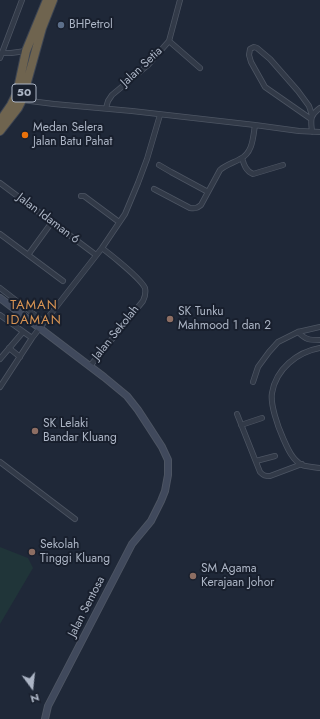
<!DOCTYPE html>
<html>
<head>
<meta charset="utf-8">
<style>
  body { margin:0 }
  #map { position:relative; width:320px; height:719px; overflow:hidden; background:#1f2838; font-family:Jost,sans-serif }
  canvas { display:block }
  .north { position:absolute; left:12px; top:667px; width:40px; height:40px; -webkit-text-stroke:3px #181f2d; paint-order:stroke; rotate:165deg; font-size:11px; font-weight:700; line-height:16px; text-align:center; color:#acb5c5 }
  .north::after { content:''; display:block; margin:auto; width:14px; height:18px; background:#acb5c5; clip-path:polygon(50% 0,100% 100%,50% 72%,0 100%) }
</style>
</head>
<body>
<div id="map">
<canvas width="320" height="719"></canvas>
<div class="north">N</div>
</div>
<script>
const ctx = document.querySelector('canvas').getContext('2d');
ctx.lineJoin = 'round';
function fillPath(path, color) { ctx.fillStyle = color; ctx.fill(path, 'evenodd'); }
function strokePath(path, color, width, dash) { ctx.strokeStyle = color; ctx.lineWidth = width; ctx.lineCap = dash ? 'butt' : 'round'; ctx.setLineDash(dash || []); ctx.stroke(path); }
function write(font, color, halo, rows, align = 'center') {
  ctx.font = font + ' Jost,sans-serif'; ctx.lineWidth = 4; ctx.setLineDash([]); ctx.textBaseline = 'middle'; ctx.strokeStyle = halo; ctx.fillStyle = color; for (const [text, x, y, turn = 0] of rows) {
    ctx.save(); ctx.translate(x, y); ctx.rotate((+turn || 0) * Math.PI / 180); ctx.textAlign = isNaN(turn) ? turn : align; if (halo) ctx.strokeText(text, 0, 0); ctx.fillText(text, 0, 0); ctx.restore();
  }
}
fillPath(new Path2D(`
  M0 547 28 558 33 568 0 624Z`), '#203539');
const street = new Path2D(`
  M169 41 200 68
  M2 53H11L26 51
  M0 58 22 0
  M22 100 54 104 132 111 255 125 299 131 320 132
  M106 108 108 101 112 95 148 65 169 41 180 0
  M311 119 265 87 251 62 249 55 250 49 254 47 257 48 270 59 298 91 309 106 312 115
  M312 132C311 120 309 116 320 108
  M242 158C244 165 246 171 253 174L283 165
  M159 165 171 172 208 192
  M0 183 96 255
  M154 189 190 208C195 209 197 208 201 205L220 170C226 165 233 163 240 159 253 153 253 137 255 125
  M81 196H84L119 222
  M0 234 63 281
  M28 255 52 222
  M0 288 44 322
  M0 315 32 338
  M298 332C306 340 309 340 320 340
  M9 348 20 357
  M320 348C297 352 276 369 272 393 270 404 278 427 283 438 287 447 292 460 302 465 307 467 315 467 320 468
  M0 359 23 332
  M90 366 143 301C145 297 146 293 145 288 141 279 111 255 102 248
  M253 382 258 367 269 352 278 342 298 332 320 327
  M0 387 32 338 102 248 125 214 138 183 147 159 160 115
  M237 414 260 472C264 476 265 476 270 476L302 464
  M241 425 262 418
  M256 461 275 456
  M0 462 75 519`);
const secondary = new Path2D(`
  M0 298 104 377 127 396 138 410 151 430 162 447 168 460V475L165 491 161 501 151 521 132 544 48 706 45 719`);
const highway = new Path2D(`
  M0 121 11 105 17 93 26 51 47 0
  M0 131 18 108 22 100 42 28 53 0`);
strokePath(street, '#4d5563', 6);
strokePath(secondary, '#4d5563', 8);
strokePath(highway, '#3d4553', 10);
strokePath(street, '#323a48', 4.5);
strokePath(secondary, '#40495c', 6);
strokePath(highway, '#6f644f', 8);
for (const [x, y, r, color] of [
  [61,25,4,"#5c6f8a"],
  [25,135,4,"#e8710a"],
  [170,319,4,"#8d6e63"],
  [35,431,4,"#8d6e63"],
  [32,552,4,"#8d6e63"],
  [193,576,4,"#8d6e63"]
]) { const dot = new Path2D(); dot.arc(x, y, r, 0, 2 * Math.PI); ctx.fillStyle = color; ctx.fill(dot); strokePath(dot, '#181f2d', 1.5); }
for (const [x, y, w] of [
  [24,93,24]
]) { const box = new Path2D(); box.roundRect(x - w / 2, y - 9, w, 18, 3); ctx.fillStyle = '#181f2d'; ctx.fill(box); strokePath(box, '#acb5c5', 1); }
write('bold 11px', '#acb5c5', null, [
  ["50",24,93]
]);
write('12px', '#acb5c5', '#181f2d', [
  ["BHPetrol",69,25],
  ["Medan Selera",33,128],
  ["Jalan Batu Pahat",33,142],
  ["SK Tunku",178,312],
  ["Mahmood 1 dan 2",178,326],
  ["SK Lelaki",43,424],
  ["Bandar Kluang",43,438],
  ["Sekolah",40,545],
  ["Tinggi Kluang",40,559],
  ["SM Agama",201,569],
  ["Kerajaan Johor",201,583]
], 'left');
write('12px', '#acb5c5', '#181f2d', [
  ["Jalan Setia",142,67,-43],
  ["Jalan Idaman 6",48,219,37],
  ["Jalan Sekolah",116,333,-51],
  ["Jalan Sentosa",87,607,-63]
]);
ctx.letterSpacing = '1px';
write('13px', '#d99453', '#181f2d', [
  ["TAMAN",34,306],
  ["IDAMAN",34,321]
]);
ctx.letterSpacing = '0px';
</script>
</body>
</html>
